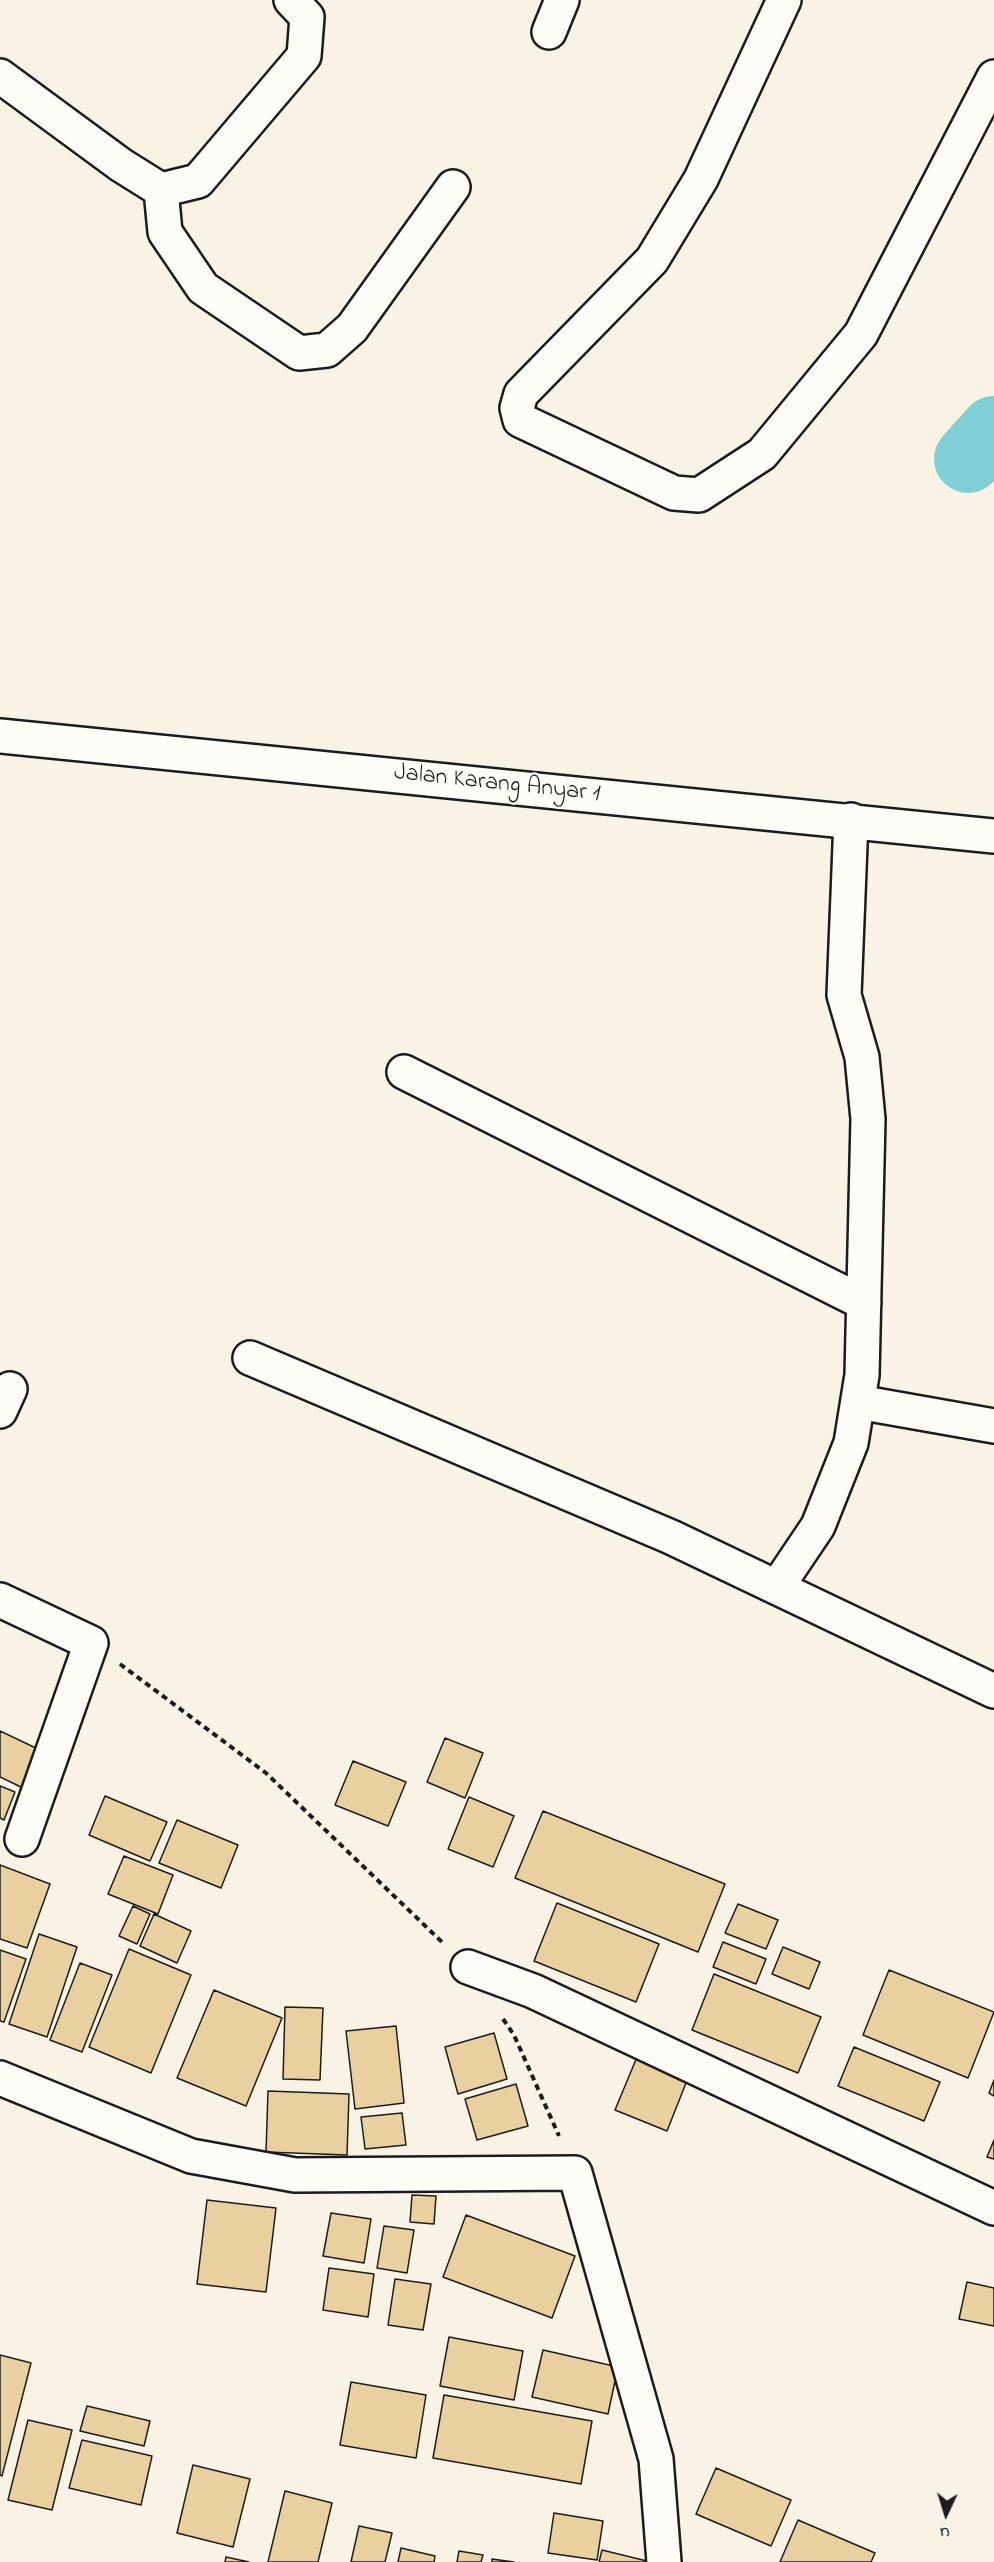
<!DOCTYPE html>
<html>
<head>
<meta charset="utf-8">
<style>
  body { margin:0 }
  #map { position:relative; width:994px; height:2562px; overflow:hidden; background:#f9f3e5; font-family:"Indie Flower",sans-serif }
  canvas { display:block }
  .north { position:absolute; left:916px; top:2484px; width:60px; height:60px; -webkit-text-stroke:4px #fdfcf7; paint-order:stroke; rotate:184deg; font-size:16px; font-weight:700; line-height:24px; text-align:center; color:#1c1c1c }
  .north::after { content:''; display:block; margin:auto; width:21px; height:27px; background:#1c1c1c; clip-path:polygon(50% 0,100% 100%,50% 72%,0 100%) }
</style>
</head>
<body>
<div id="map">
<canvas width="994" height="2562"></canvas>
<div class="north">U</div>
</div>
<script>
const ctx = document.querySelector('canvas').getContext('2d');
ctx.lineJoin = 'round';
function strokePath(path, color, width, dash) { ctx.strokeStyle = color; ctx.lineWidth = width; ctx.lineCap = dash ? 'butt' : 'round'; ctx.setLineDash(dash || []); ctx.stroke(path); }
function fillPath(path, color) { ctx.fillStyle = color; ctx.fill(path, 'evenodd'); }
function write(font, color, halo, rows, align = 'center') {
  ctx.font = font + ' "Indie Flower",sans-serif'; ctx.lineWidth = 4.5; ctx.setLineDash([]); ctx.textBaseline = 'middle'; ctx.strokeStyle = halo; ctx.fillStyle = color; for (const [text, x, y, turn = 0] of rows) {
    ctx.save(); ctx.translate(x, y); ctx.rotate((+turn || 0) * Math.PI / 180); ctx.textAlign = isNaN(turn) ? turn : align; if (halo) ctx.strokeText(text, 0, 0); ctx.fillText(text, 0, 0); ctx.restore();
  }
}
strokePath(new Path2D(`
  M968 459 994 430`), '#7ecfd6', 68);
const building = new Path2D(`
  M0 1731 40 1750 23 1788 0 1777Z
  M445 1738 483 1753 465 1798 427 1782Z
  M353 1761 406 1782 388 1826 335 1805Z
  M0 1786 15 1792 4 1820 0 1818Z
  M105 1796 167 1822 150 1861 89 1835Z
  M469 1797 514 1816 493 1867 448 1849Z
  M543 1811 725 1884 698 1952 515 1878Z
  M177 1820 238 1845 221 1888 159 1863Z
  M124 1856 173 1875 158 1914 108 1894Z
  M0 1865 50 1884 27 1948 0 1939Z
  M557 1903 659 1944 636 2002 534 1961Z
  M738 1904 778 1920 766 1949 725 1933Z
  M133 1906 150 1914 137 1944 119 1936Z
  M154 1914 191 1931 177 1963 140 1946Z
  M39 1934 77 1947 47 2037 9 2024Z
  M723 1942 766 1959 756 1984 713 1967Z
  M783 1947 820 1962 809 1989 772 1974Z
  M129 1949 191 1975 151 2073 89 2047Z
  M0 1950 26 1959 4 2022 0 2021Z
  M80 1963 112 1975 82 2052 50 2040Z
  M889 1970 994 2012 968 2078 863 2035Z
  M714 1974 821 2017 798 2073 692 2030Z
  M214 1990 282 2018 246 2106 177 2078Z
  M285 2007 323 2008 320 2080 283 2079Z
  M396 2026 404 2103 355 2109 346 2031Z
  M494 2033 507 2079 458 2094 445 2047Z
  M854 2047 940 2082 924 2121 838 2086Z
  M637 2057 688 2078 667 2131 615 2110Z
  M994 2080V2096L989 2093Z
  M516 2084 528 2126 477 2140 465 2099Z
  M268 2091 349 2094 347 2155 266 2152Z
  M402 2113 406 2145 365 2149 361 2117Z
  M994 2140V2159L987 2157Z
  M412 2195 436 2196 434 2224 410 2222Z
  M207 2200 276 2208 266 2292 197 2284Z
  M331 2213 371 2219 364 2263 323 2256Z
  M466 2215 575 2256 552 2318 443 2277Z
  M384 2226 414 2230 407 2273 377 2268Z
  M329 2268 374 2274 368 2317 323 2310Z
  M395 2279 431 2284 423 2330 388 2325Z
  M967 2282 994 2288V2326L959 2319Z
  M449 2337 523 2351 514 2400 440 2386Z
  M543 2350 618 2367 608 2414 532 2397Z
  M0 2355 31 2363 2 2476 0 2475Z
  M351 2382 426 2395 416 2458 340 2445Z
  M444 2395 592 2421 581 2484 433 2458Z
  M87 2406 150 2421 144 2446 80 2431Z
  M28 2420 72 2430 52 2510 8 2500Z
  M82 2440 152 2456 141 2505 69 2488Z
  M193 2465 250 2479 233 2547 177 2533Z
  M716 2468 791 2500 771 2546 696 2514Z
  M285 2491 332 2503 318 2562H268Z
  M554 2513 603 2521 597 2560 548 2553Z
  M798 2520 875 2553 871 2562H780Z
  M359 2526 392 2533 385 2562H351Z
  M401 2548 435 2556 434 2562H398Z
  M602 2550 651 2562H599Z
  M459 2551 483 2555 481 2562H457Z
  M226 2557 249 2562H225Z
  M492 2559 514 2562H492Z`);
fillPath(building, '#e9d09f');
strokePath(building, '#1c1c1c', 1.5);
const street = new Path2D(`
  M784 0 701 179 652 260 521 394 517 408 520 420 674 493 699 495 762 454 861 334 994 77
  M549 32 562 0
  M0 76 121 165 161 190 198 181 304 56 307 17 291 0
  M161 190 165 232 203 288 299 353 327 350 352 328 453 187
  M404 1072 864 1303
  M250 1358 671 1537 994 1691
  M858 1402 994 1426
  M0 1411 10 1389
  M777 1587 818 1526 851 1443 862 1375 868 1119 862 1057 844 995 851 820
  M0 1600 91 1643 22 1839
  M468 1967 533 1991 994 2208
  M0 2078 191 2156 295 2175 575 2173 656 2459 664 2562`);
const secondary = new Path2D(`
  M0 736 994 836`);
strokePath(street, '#1c1c1c', 38);
strokePath(secondary, '#1c1c1c', 38);
strokePath(new Path2D(`
  M120 1664 266 1773 443 1943
  M503 2019 514 2035 559 2136`), '#1c1c1c', 4, [6, 4.5]);
strokePath(street, '#fdfcf7', 33);
strokePath(secondary, '#fdfcf7', 33);
write('24px', '#1c1c1c', '#fdfcf7', [
  ["Jalan Karang Anyar 1",497,785,6]
]);
</script>
</body>
</html>
